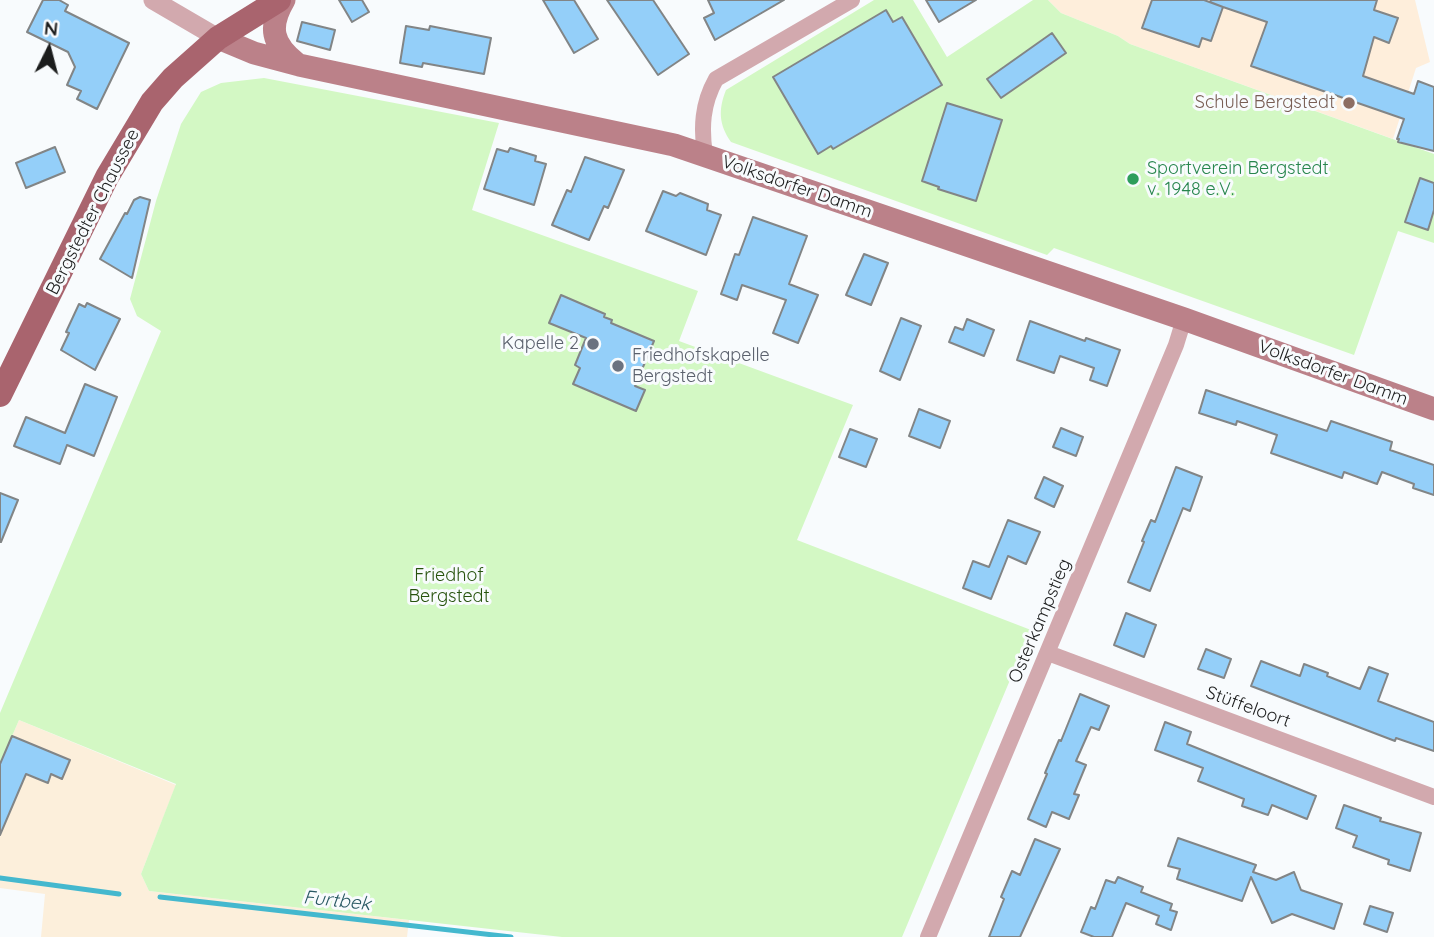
<!DOCTYPE html>
<html>
<head>
<meta charset="utf-8">
<style>
  body { margin:0 }
  #map { position:relative; width:1434px; height:937px; overflow:hidden; background:#f8fbfd; font-family:Quicksand,sans-serif }
  canvas { display:block }
  .north { position:absolute; left:14px; top:14px; width:70px; height:70px; -webkit-text-stroke:5px #f8fbfd; paint-order:stroke; rotate:6deg; font-size:19px; font-weight:700; line-height:28px; text-align:center; color:#1c1d1d }
  .north::after { content:''; display:block; margin:auto; width:24px; height:32px; background:#1c1d1d; clip-path:polygon(50% 0,100% 100%,50% 72%,0 100%) }
</style>
</head>
<body>
<div id="map">
<canvas width="1434" height="937"></canvas>
<div class="north">N</div>
</div>
<script>
const ctx = document.querySelector('canvas').getContext('2d');
ctx.lineJoin = 'round';
function fillPath(path, color) { ctx.fillStyle = color; ctx.fill(path, 'evenodd'); }
function strokePath(path, color, width, dash) { ctx.strokeStyle = color; ctx.lineWidth = width; ctx.lineCap = dash ? 'butt' : 'round'; ctx.setLineDash(dash || []); ctx.stroke(path); }
function write(font, color, halo, rows, align = 'center') {
  ctx.font = font + ' Quicksand,sans-serif'; ctx.lineWidth = 6; ctx.setLineDash([]); ctx.textBaseline = 'middle'; ctx.strokeStyle = halo; ctx.fillStyle = color; for (const [text, x, y, turn = 0] of rows) {
    ctx.save(); ctx.translate(x, y); ctx.rotate((+turn || 0) * Math.PI / 180); ctx.textAlign = isNaN(turn) ? turn : align; if (halo) ctx.strokeText(text, 0, 0); ctx.fillText(text, 0, 0); ctx.restore();
  }
}
fillPath(new Path2D(`
  M19 720 176 785 141 874 149 891 409 920 407 937H41L45 894 0 888V764Z`), '#fcefdb');
fillPath(new Path2D(`
  M1048 0H1415L1430 62 1416 68 1393 139 1130 44 1118 36 1061 13Z`), '#feeedb');
fillPath(new Path2D(`
  M874 0H913L947 57 1033 0H1048L1061 13 1118 36 1130 44 1434 154V243L1398 231 1354 355 1054 248 1047 255 731 142C719 125 718 110 726 90Z
  M264 78 499 123 472 210 698 291 679 341 853 405 797 540 1031 630 902 937H562L149 891 141 874 176 784 19 720 0 764V713L161 331 137 316 130 299 156 201 181 124 201 92 221 83Z`), '#d3f8c4');
strokePath(new Path2D(`
  M0 878 119 894
  M160 897 511 937`), '#44b8ce', 5);
const building = new Path2D(`
  M43 0H59L68 5 65 11 129 43 97 109 77 99 81 91 67 85 75 67 68 52 27 32Z
  M339 0H362L369 12 352 22Z
  M543 0H574L598 39 574 53Z
  M607 0H653L689 54 658 75Z
  M708 0H784L715 40 704 18 714 13Z
  M926 0H976L939 22Z
  M1152 0H1204L1223 7 1210 2 1211 0H1377L1374 10 1398 18 1389 43 1374 37 1363 76 1414 94 1418 81 1434 87V151L1398 142 1399 139H1397L1404 119 1251 66 1267 22 1223 7 1211 41 1202 38 1199 47 1142 28Z
  M886 10 893 22 902 17 942 85 833 149 831 146 818 154 773 77Z
  M302 22 335 30 330 50 297 41Z
  M406 26 429 30 430 26 491 38 484 74 423 63 422 67 400 63Z
  M1052 33 1066 53 1001 98 987 79Z
  M947 103 1002 120 976 201 938 189 939 187 922 181Z
  M55 147 65 172 26 188 16 163Z
  M510 148 536 156 535 161 546 164 534 205 484 189 497 149 508 152Z
  M585 157 624 170 608 208 604 206 589 240 552 225 567 190 571 192Z
  M1420 178 1434 183V210L1428 230 1405 222Z
  M663 191 676 196 680 193 708 204 707 210 721 215 706 255 646 231Z
  M140 197 150 200 132 278 100 259 125 213 127 214 134 200Z
  M753 217 807 236 789 284 818 295 798 343 773 333 786 300 742 285 737 300 721 294 735 254 739 255Z
  M864 254 888 263 871 305 846 295Z
  M561 295 605 314 604 317 612 320 611 323 654 341 635 386 645 390 636 411 573 384 580 368 575 365 586 338 549 323Z
  M87 303 120 319 95 370 61 350 69 333 66 332 79 304 85 307Z
  M901 318 921 326 900 380 880 371Z
  M967 319 994 330 984 356 949 342 955 327 963 330Z
  M1030 321 1085 341 1086 338 1120 350 1107 386 1090 380 1094 368 1060 356 1054 373 1017 360Z
  M85 384 117 397 94 456 67 445 60 464 14 446 26 417 65 433Z
  M1206 390 1327 431 1331 421 1392 442 1390 450 1434 465V495L1413 488 1414 484 1382 472 1377 484 1344 472 1342 478 1271 453 1277 435 1237 421 1236 425 1199 413Z
  M919 409 950 421 940 448 909 436Z
  M1061 428 1083 437 1076 456 1053 447Z
  M850 429 877 439 866 467 839 457Z
  M1176 467 1202 477 1190 511 1183 508 1150 591 1128 582 1144 542 1142 541 1151 520 1155 522Z
  M1044 477 1063 486 1054 507 1035 498Z
  M0 493 18 500 1 542H0Z
  M1008 520 1040 532 1026 564 1008 556 991 599 963 588 973 561 989 567Z
  M1126 613 1156 625 1144 657 1114 645Z
  M1206 649 1231 659 1224 678 1198 669Z
  M1261 661 1300 676 1304 664 1328 673 1327 676 1360 689 1369 667 1388 674 1378 701 1434 722V751L1396 738 1395 741 1251 686Z
  M1080 694 1109 706 1099 730 1091 727 1076 761 1086 765 1074 794 1079 795 1069 819 1052 812 1046 827 1028 819 1047 774 1045 773 1059 740 1061 741Z
  M1165 722 1191 732 1187 744 1316 796 1307 819 1272 805 1268 815 1242 806 1244 799 1198 781 1203 768 1155 750Z
  M12 736 70 760 62 779 51 774 48 783 26 774 0 835V764Z
  M1344 805 1381 818 1380 821 1421 833 1410 871 1388 864 1389 860 1353 847 1357 836 1336 828Z
  M1178 838 1256 865 1253 872 1276 880 1294 872 1301 890 1342 904 1334 929 1292 914 1272 923 1251 877 1242 901 1177 879 1180 869 1168 866Z
  M1035 839 1060 849 1020 937H989L1004 899 1001 897 1012 871 1020 875Z
  M1118 877 1143 887 1141 892 1172 904 1170 910 1177 912 1171 930 1156 924 1159 916 1126 903 1112 937H1094L1081 932 1091 907 1095 909 1106 880 1115 883Z
  M1370 906 1393 913 1387 932 1364 924Z`);
fillPath(building, '#94cff9');
strokePath(building, '#828586', 2);
strokePath(new Path2D(`
  M705 155C701 128 702 104 716 79L852 0
  M1048 653 1434 797
  M928 937 1176 345 1184 319`), '#d2a9ae', 16);
strokePath(new Path2D(`
  M153 0 218 38`), '#d2a9ae', 19);
strokePath(new Path2D(`
  M284 0C268 27 272 44 296 63
  M218 38 254 53 299 65 674 145 1184 319 1434 409`), '#bb8189', 23);
strokePath(new Path2D(`
  M0 395 107 177 152 102 173 78 218 38 279 0`), '#a9646e', 24);
for (const [x, y, r, color] of [
  [1349,103,7,"#8d6e63"],
  [1133,179,7,"#2e9e5b"],
  [593,344,7,"#6b7280"],
  [618,366,7,"#6b7280"]
]) { const dot = new Path2D(); dot.arc(x, y, r, 0, 2 * Math.PI); ctx.fillStyle = color; ctx.fill(dot); strokePath(dot, '#f8fbfd', 2.5); }
write('18px', '#785e54', '#f8fbfd', [
  ["Schule Bergstedt",1335,103]
], 'right');
write('18px', '#27864d', '#f8fbfd', [
  ["Sportverein Bergstedt",1147,169],
  ["v. 1948 e.V.",1147,190]
], 'left');
write('18px', '#1c1d1d', '#f8fbfd', [
  ["Volksdorfer Damm",797,187,19],
  ["Bergstedter Chaussee",93,212,-63],
  ["Volksdorfer Damm",1333,373,20],
  ["Osterkampstieg",1040,621,-67],
  ["Stüffeloort",1248,707,20]
]);
write('18px', '#5b616d', '#f8fbfd', [
  ["Kapelle 2",579,344],
  ["Friedhofskapelle",632,356,"left"],
  ["Bergstedt",632,377,"left"]
], 'right');
write('18px', '#27530d', '#f8fbfd', [
  ["Friedhof",449,576],
  ["Bergstedt",449,597]
]);
write('italic 19px', '#295963', '#f8fbfd', [
  ["Furtbek",337,901,6]
]);
</script>
</body>
</html>
